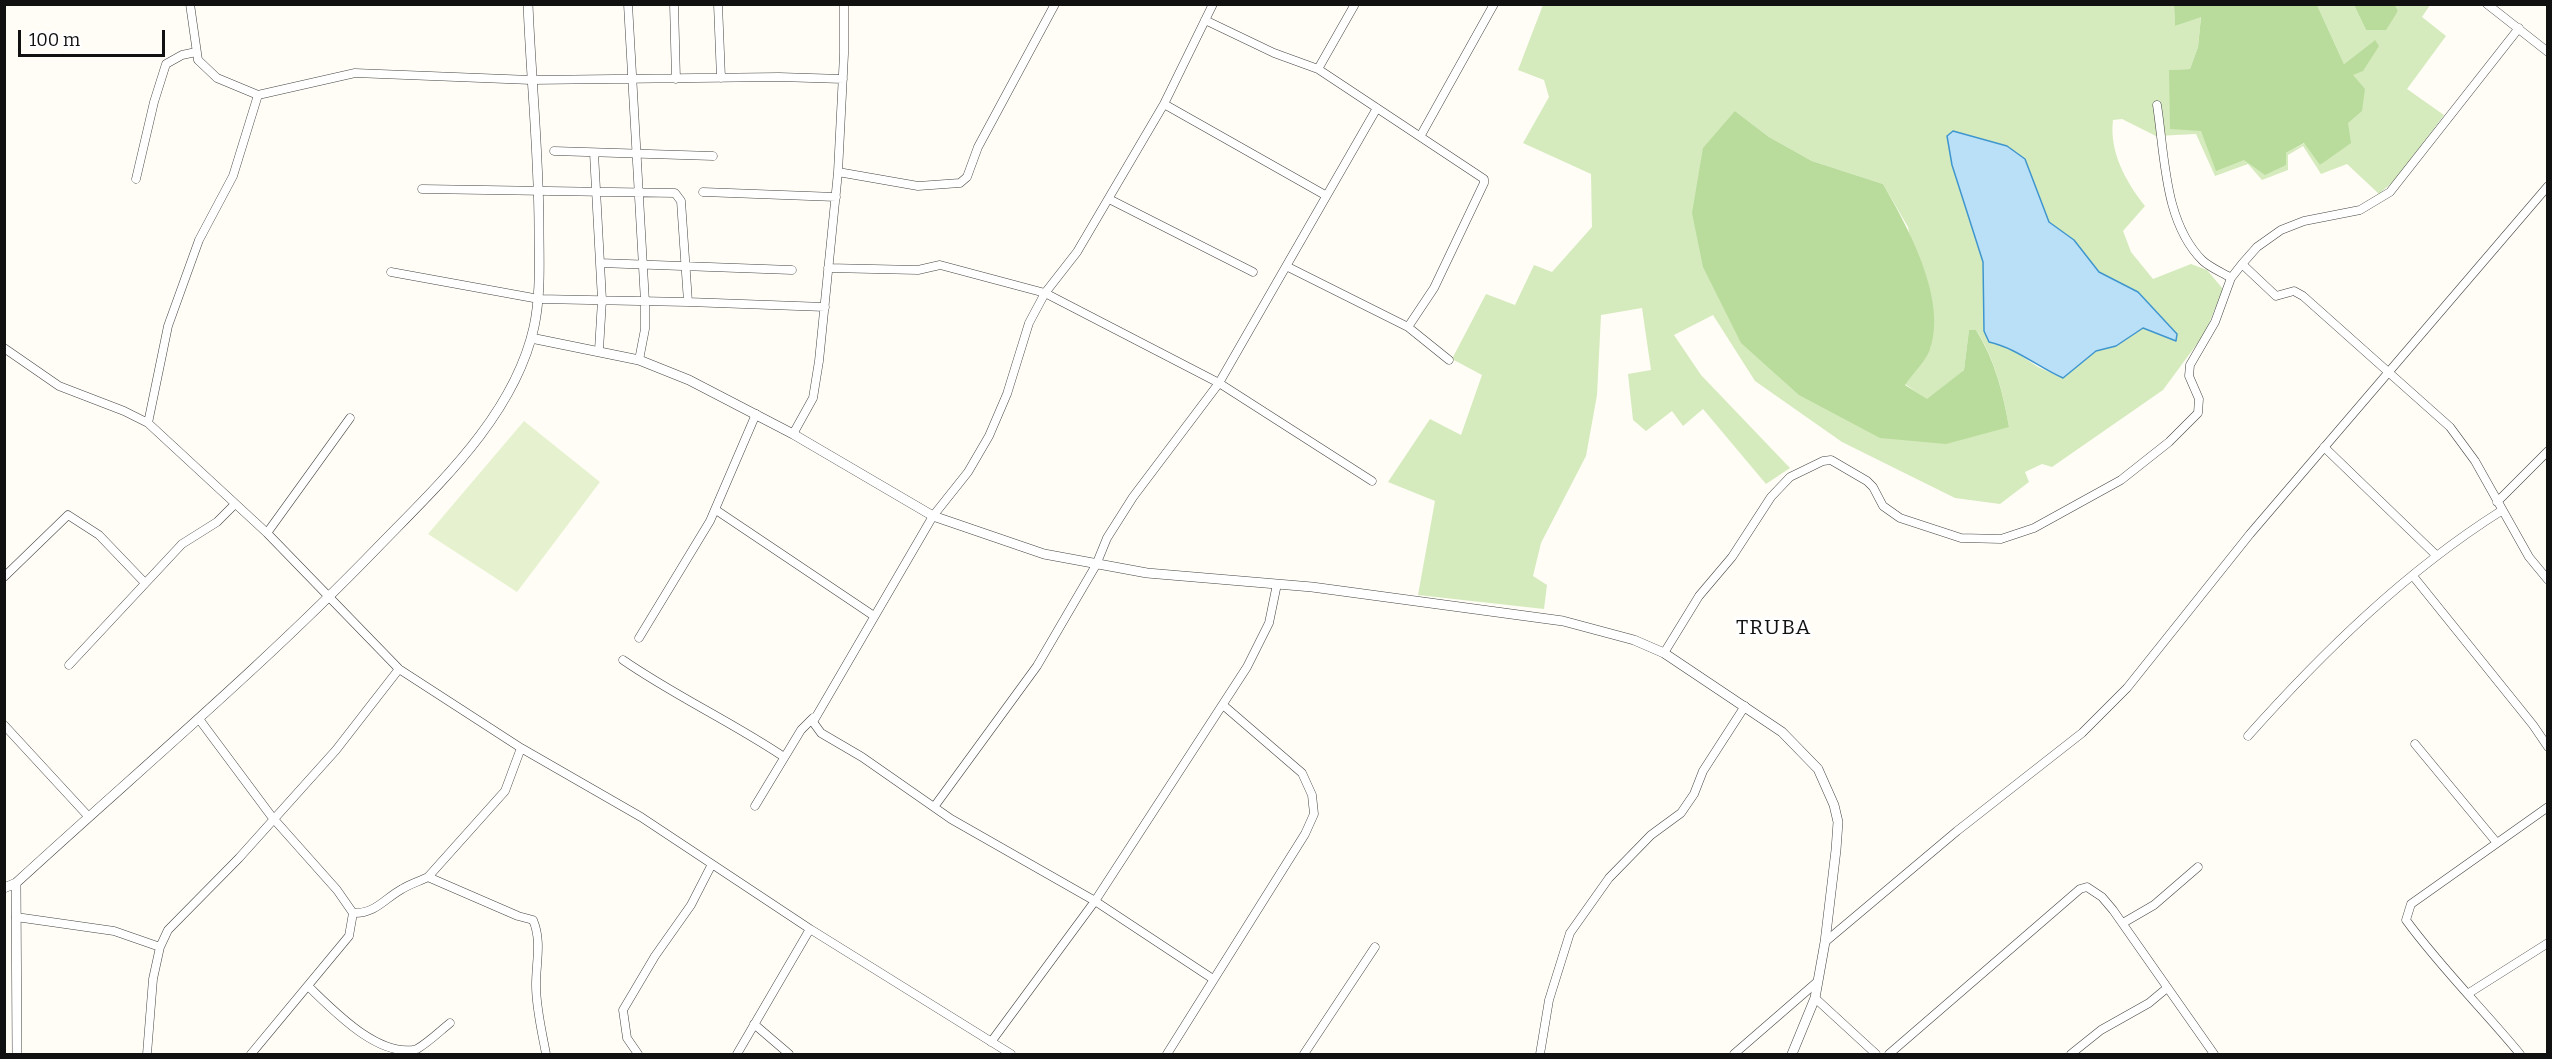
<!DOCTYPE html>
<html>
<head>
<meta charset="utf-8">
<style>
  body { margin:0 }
  #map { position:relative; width:2552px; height:1059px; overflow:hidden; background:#fffdf5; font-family:Bitter,serif }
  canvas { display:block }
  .frame { position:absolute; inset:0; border:6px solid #111; pointer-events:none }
  .scale { position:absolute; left:18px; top:30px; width:147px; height:27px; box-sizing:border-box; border:3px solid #111; border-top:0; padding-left:8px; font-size:18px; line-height:21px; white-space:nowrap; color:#111; -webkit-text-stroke:4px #fff; paint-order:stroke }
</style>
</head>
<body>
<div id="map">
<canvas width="2552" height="1059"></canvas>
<div class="frame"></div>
<div class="scale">100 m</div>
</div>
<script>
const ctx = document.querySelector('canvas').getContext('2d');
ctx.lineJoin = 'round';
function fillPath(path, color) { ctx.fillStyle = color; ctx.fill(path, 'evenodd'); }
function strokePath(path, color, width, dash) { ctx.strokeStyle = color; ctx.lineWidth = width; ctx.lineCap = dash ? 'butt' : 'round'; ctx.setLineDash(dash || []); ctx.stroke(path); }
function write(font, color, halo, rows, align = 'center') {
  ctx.font = font + ' Bitter,serif'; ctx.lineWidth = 6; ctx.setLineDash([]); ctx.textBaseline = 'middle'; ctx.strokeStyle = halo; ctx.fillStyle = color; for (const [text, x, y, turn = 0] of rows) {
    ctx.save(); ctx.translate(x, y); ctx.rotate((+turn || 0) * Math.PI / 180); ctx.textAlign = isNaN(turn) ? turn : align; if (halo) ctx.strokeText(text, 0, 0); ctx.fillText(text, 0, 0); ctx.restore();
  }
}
fillPath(new Path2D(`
  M1543 5H2174L2175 26 2201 16 2198 47 2190 69 2170 70 2201 131 2244 160 2286 153 2305 143 2321 165 2348 123 2353 75 2375 40 2344 64 2317 5H2354L2366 30 2398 12 2395 5H2430L2422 17 2446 36 2407 89 2444 115 2395 180 2379 194 2347 164 2321 174 2303 146 2288 155V170L2262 180 2248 164 2215 176 2196 134 2156 136 2122 119 2113 120C2109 152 2126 182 2145 206L2123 231 2131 252 2153 279 2191 264 2207 270 2223 289 2205 333 2163 390 2052 467 2042 464 2025 472 2029 482 2000 504 1955 498 1842 442 1755 381 1713 315 1674 335 1701 375 1790 468 1766 484 1703 409 1683 426 1672 411 1646 431 1633 420 1628 374 1651 370 1642 308 1601 315 1597 395 1586 456 1541 543 1533 576 1547 585 1544 609 1418 595 1435 501 1388 482 1430 419 1461 435 1482 375 1452 359 1486 294 1515 305 1534 265 1552 272 1592 227 1591 174 1523 143 1549 97 1544 80 1518 70ZM1735 111 1769 137 1812 161 1883 184 1908 227 1931 347 1905 384 1927 400 1964 370 1969 330H1976C1995 359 2003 393 2009 427L1741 343ZM2039 201 2049 222 2074 240 2099 272 2138 292 2177 334 2176 341 2143 328 2116 346 2096 351 2063 378 2038 367 1984 331 1983 262Z`), '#d5ebbd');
fillPath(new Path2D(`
  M2174 5H2317L2344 64 2375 40 2379 46 2363 71 2353 75 2365 89 2362 111 2348 123 2351 143 2320 165 2304 143 2286 153V165L2265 175 2244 160 2216 171 2201 131 2170 129 2169 70 2190 69 2198 47 2201 17 2175 26Z
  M2354 5H2395L2398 11 2386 30H2366Z
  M1735 111 1769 137 1812 161 1883 184C1907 226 1946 296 1931 346 1928 359 1913 373 1905 385L1927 399 1964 370 1969 330H1976C1995 360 2003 393 2009 427L1946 444 1880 438 1799 395 1741 343 1703 267 1692 213 1703 148Z`), '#b9dc9c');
fillPath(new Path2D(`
  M524 421 600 482 517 592 428 534Z`), '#e6f2cf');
const water = new Path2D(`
  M1953 131 2007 146 2025 159 2049 222 2074 240 2099 272 2138 292 2177 334 2176 341 2143 328 2116 346 2096 351 2063 378C2038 367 2016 348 1989 342L1984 331 1983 262 1952 165 1947 136Z`);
fillPath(water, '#b9e0f7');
strokePath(water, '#3f96cf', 1.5);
const minor = new Path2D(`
  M190 4 198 60 217 78 258 95 355 73 531 80 779 77 843 79
  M628 4 645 302V329L639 360
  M674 4 676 79
  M718 4 721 78
  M2487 4 2548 52
  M1205 20 1274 53 1318 69 1484 179V183L1434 288 1408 327
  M1318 69 1355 4
  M258 95 233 176 199 240 168 326 148 423 267 533 399 669 521 748 641 817 810 929 1011 1054
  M1164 104 1325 195
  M2157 105C2165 156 2164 223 2203 261 2211 268 2223 273 2231 278
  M1421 135 1494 4
  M554 151 713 156
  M594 153 602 300 599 350
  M838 172 918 186 960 183 967 177 978 147 1055 4
  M136 179 154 102 166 64 182 55 196 52
  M703 192 836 197
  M1109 199 1253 272
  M600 263 792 270
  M2242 264 2276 296 2294 291 2303 296 2450 427 2475 461 2529 557 2548 580
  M1288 267 1408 327 1449 360
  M828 268 918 270 940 265 1045 293 1219 383 1372 481
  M391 272 539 299 688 302 681 201 675 193 422 189
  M688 302 825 307
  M4 348 59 386 124 411 148 423
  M793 434 813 398 819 361 838 172 844 54V4
  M2324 447 2436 555
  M2497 502 2548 451
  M716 510 874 616
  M267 533 350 418
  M2413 576 2533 725 2548 747
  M4 577 68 515 99 535 145 583
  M639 638 710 521 756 414
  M1664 653 1699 596 1732 557 1771 497 1790 477 1823 461 1831 460 1867 481 1873 487 1883 506 1900 518 1961 538 2001 539 2034 528 2121 480 2169 442 2198 413 2199 399 2189 376 2190 365 2215 322 2231 278 2242 264 2257 247 2281 230 2304 221 2360 210 2390 192 2519 28
  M623 660C675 696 732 722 784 757
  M69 665 182 544 217 522 235 504
  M199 719 272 817 337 890 353 913 349 936 251 1054
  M4 725 88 816
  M2248 736C2323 652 2406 571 2501 511
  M2415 744 2497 843
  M521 748 505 791 428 877 518 916 533 920C542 941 536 962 536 985 536 1008 542 1032 546 1054
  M755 806 801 730 813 718
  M934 807 1037 666 1096 565 1107 538 1133 497 1219 383 1377 108
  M353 913C375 914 384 899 402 889 410 884 420 881 428 877
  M16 917 114 931 160 947
  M2123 923 2154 905 2198 867
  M1825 942 1957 831 2082 733 2127 688 2250 534 2548 186
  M1213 979 1095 901 951 819 862 757 821 733 813 722 933 516 968 472 989 436 1007 394 1029 323 1045 293 1077 252 1164 104 1213 4
  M308 986C333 1010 379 1059 417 1049 429 1042 440 1031 450 1023
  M2469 993 2548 943
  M1815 998 1876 1054
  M754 1024 789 1054
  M991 1042 1095 901 1247 667 1269 623 1277 584
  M147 1054 153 979 160 947 168 930 239 858 336 750 399 669
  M638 1054 627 1038 623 1010 655 956 691 905 712 864
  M737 1054 810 929
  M1167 1054 1305 834 1314 814 1312 795 1302 773 1223 705
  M1304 1054 1375 947
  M1540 1054 1549 1000 1570 933 1609 878 1651 835 1681 813 1694 794 1703 771 1745 706
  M1734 1054 1817 982
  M1889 1054 2080 889 2087 887 2102 897 2113 910 2214 1054
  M2071 1054 2101 1030 2149 1003 2167 988
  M2520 1054C2483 1009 2441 968 2406 920L2411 904 2548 807`);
const tertiary = new Path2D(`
  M531 338 639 360 689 380 793 434 933 516 1044 554 1147 573 1312 587 1563 621 1634 640 1664 653 1782 732 1818 769 1834 805 1838 822 1836 850 1825 942 1815 998 1792 1054
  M16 883 17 1054
  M4 888 16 883C137 772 263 666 377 548 438 485 514 416 534 327 541 294 539 262 539 229 539 154 531 79 528 4`);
strokePath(minor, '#444', 9);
strokePath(tertiary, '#444', 10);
strokePath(minor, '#fff', 8);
strokePath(tertiary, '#fff', 9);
ctx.letterSpacing = '1.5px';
write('21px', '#111', '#fff', [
  ["TRUBA",1774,628]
]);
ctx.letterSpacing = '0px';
</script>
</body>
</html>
